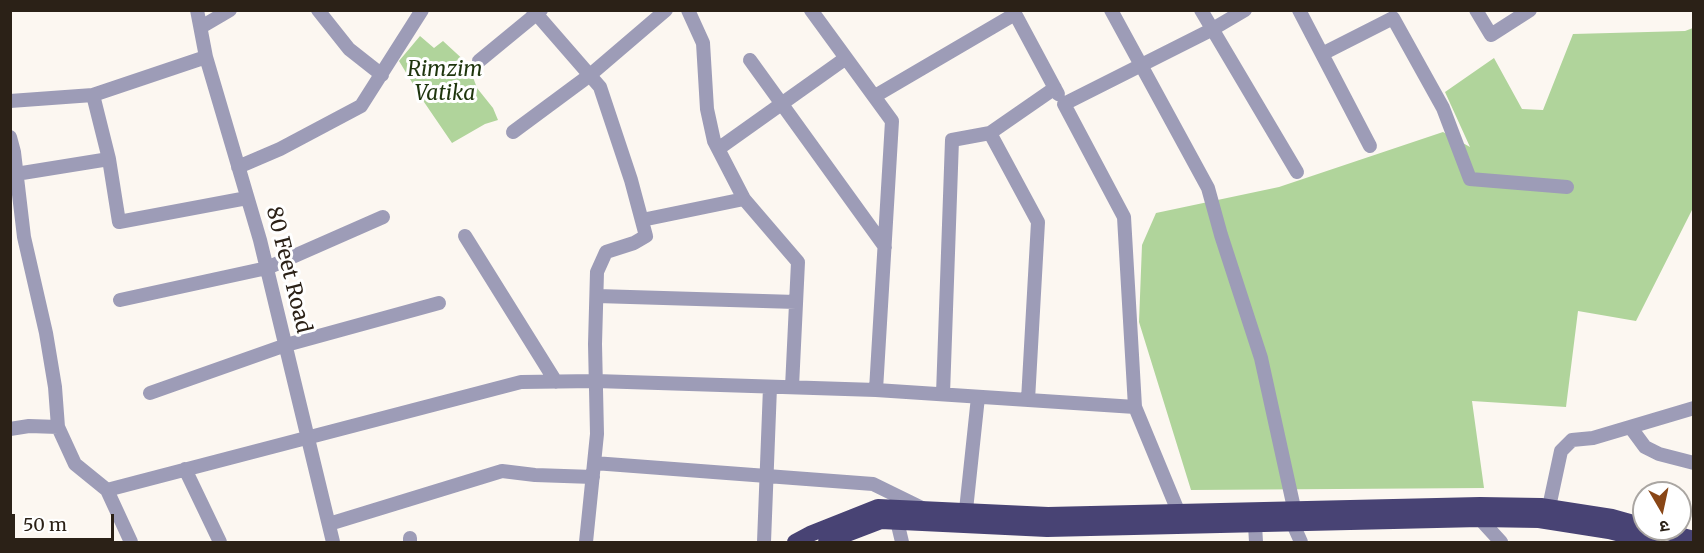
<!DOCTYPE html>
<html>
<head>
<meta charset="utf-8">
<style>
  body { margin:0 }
  #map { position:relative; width:1704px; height:553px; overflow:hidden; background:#fcf7f1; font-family:Merriweather,"Noto Sans Devanagari",serif }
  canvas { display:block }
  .frame { position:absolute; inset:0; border:12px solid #2b2117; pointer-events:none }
  .north { position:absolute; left:1632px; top:481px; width:60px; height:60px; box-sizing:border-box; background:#fff; border:2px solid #aaa6a2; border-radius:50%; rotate:171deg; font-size:16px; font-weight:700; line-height:24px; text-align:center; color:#2b2117 }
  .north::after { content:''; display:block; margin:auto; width:21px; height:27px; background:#894616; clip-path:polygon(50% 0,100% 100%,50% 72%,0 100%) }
  .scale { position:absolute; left:12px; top:514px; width:102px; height:27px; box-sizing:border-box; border:3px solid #2b2117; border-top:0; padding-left:8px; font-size:18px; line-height:21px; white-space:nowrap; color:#2b2117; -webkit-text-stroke:4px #fff; paint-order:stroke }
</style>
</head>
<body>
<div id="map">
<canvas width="1704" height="553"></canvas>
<div class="frame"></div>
<div class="north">उ</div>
<div class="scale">50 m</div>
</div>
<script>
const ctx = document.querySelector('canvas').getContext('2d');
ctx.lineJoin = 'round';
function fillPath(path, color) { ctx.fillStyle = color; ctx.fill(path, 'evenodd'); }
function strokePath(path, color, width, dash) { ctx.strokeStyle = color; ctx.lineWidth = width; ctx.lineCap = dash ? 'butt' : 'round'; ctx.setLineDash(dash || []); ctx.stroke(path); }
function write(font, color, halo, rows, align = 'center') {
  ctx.font = font + ' Merriweather,serif'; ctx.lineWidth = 6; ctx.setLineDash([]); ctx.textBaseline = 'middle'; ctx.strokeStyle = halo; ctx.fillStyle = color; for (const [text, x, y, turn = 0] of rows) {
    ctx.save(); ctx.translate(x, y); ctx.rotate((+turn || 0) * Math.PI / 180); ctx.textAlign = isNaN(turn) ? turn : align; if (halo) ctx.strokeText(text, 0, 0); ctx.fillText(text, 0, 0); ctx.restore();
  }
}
fillPath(new Path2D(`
  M1693 28V208L1636 321 1578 311 1566 407 1472 401 1484 488 1191 490 1139 322 1142 245 1156 213 1279 187 1443 132 1470 147 1445 92 1494 58 1522 109 1543 110 1573 34 1685 31Z
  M420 36 434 48 443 41 468 64 477 88 493 108 498 120 485 124 452 143 424 102 399 61Z`), '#b0d49b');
strokePath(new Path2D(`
  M197 10 206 57 260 240 333 542
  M318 10 349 49 382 75
  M533 10 600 87 631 180 646 236 634 243 606 252 597 272 595 344 597 434 586 542
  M688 10 703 43 707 109 714 141 744 199
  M811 10 892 121 876 390
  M1013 10 1058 94
  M1111 10 1208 188 1221 235 1261 358 1294 508
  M1201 10 1297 172
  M1299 10 1370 146
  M1476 10 1491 35 1530 10
  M201 27 230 10
  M1322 54 1393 18 1443 108 1470 179 1567 187
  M750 60 885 247
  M479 61 541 10
  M93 95 109 159
  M875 96 1015 14
  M10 101 93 95 206 57
  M513 132 590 75 666 10
  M990 133 1038 222 1028 400
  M10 137 14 152 24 237 46 333 55 387 58 427 29 426 10 429
  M718 149 846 58
  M238 167 280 149 361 106 422 10
  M16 174 109 159 119 222 247 198
  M642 220 744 199 798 262 792 387
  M465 236 556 382
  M597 296 796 302
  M120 300 267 268 383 217
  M150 393 286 345 439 303
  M943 394 952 140 990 133 1055 88
  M1135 407 1124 217 1064 104 1211 30 1245 10
  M58 427 75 464 107 490 131 542
  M1631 428 1645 447 1659 454 1694 463
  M594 463 873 484 922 508
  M185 469 220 542
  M107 490 521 382 596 381 876 390 1135 407 1178 511 1177 521
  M1549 507 1561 451 1572 440 1593 438 1694 408
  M966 510 978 397
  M1480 519 1501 542
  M897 521 902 542
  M329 524 502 471 535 475 593 477
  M1293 524 1301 542
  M1255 525 1256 542
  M410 538V542
  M764 542 770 387`), '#9d9cb7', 14);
strokePath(new Path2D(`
  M1656 529 1694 539
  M795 542 810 534 878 507 1048 515 1480 505 1541 506 1612 517 1644 526
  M826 542 881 521 1047 529 1480 519 1539 520 1609 531 1652 542`), '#484374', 16);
write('italic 21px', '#1e350d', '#fff', [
  ["Rimzim",445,70],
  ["Vatika",445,94]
]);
write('21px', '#2b2117', '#fff', [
  ["80 Feet Road",288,270,76]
]);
</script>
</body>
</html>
